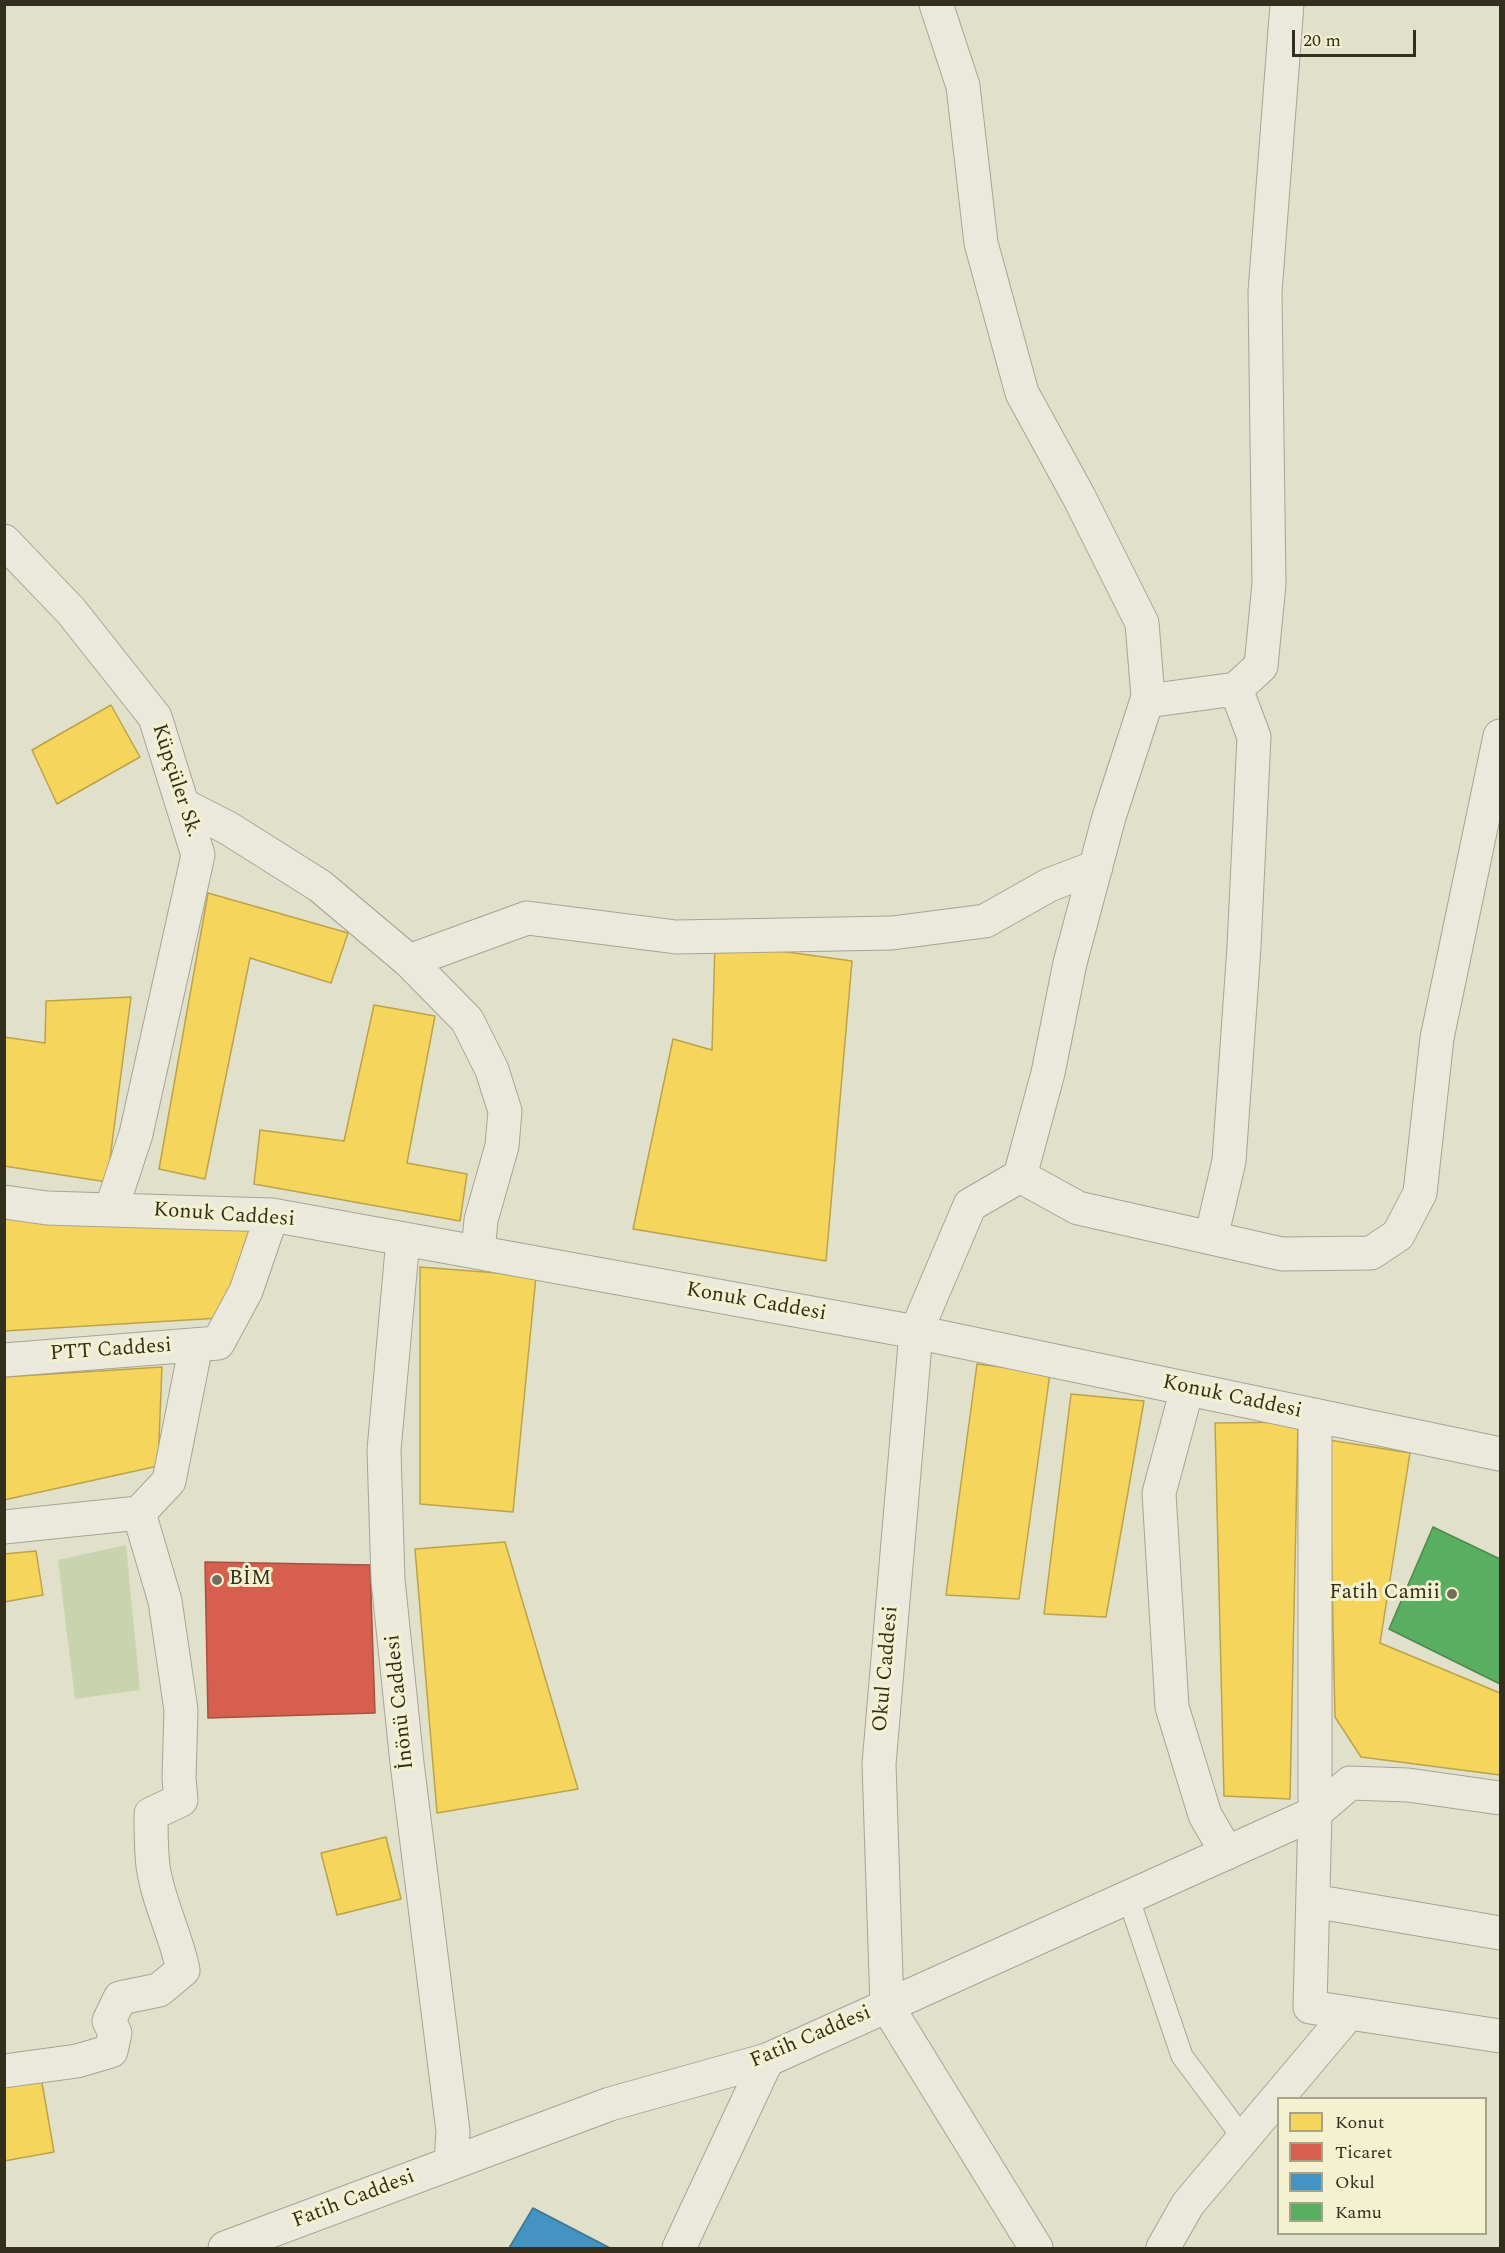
<!DOCTYPE html>
<html>
<head>
<meta charset="utf-8">
<style>
  body { margin:0 }
  #map { position:relative; width:1505px; height:2253px; overflow:hidden; background:#e1e1cb; font-family:Spectral,serif }
  canvas { display:block }
  .frame { position:absolute; inset:0; border:6px solid #342e1d; pointer-events:none }
  .legend { position:absolute; left:1277px; top:2097px; width:210px; height:138px; box-sizing:border-box; background:#f3f1d0; border:2px solid #a7a388; margin:0; padding:8px 10px; list-style:none; font-size:18px; color:#342e1d }
  .legend li { display:flex; align-items:center; gap:12px; height:30px }
  .legend b { width:30px; border:2px solid #a7a388 }
  .scale { position:absolute; left:1292px; top:30px; width:124px; height:27px; box-sizing:border-box; border:3px solid #342e1d; border-top:0; padding-left:8px; font-size:18px; line-height:21px; white-space:nowrap; color:#342e1d; -webkit-text-stroke:4px #f3f1d0; paint-order:stroke }
</style>
</head>
<body>
<div id="map">
<canvas width="1505" height="2253"></canvas>
<div class="frame"></div>
<ul class="legend">
<li><b style="height:16px;background:#f6d55c"></b>Konut</li>
<li><b style="height:16px;background:#d6604d"></b>Ticaret</li>
<li><b style="height:16px;background:#4393c3"></b>Okul</li>
<li><b style="height:16px;background:#5aae61"></b>Kamu</li>
</ul>
<div class="scale">20 m</div>
</div>
<script>
const ctx = document.querySelector('canvas').getContext('2d');
ctx.lineJoin = 'round';
function fillPath(path, color) { ctx.fillStyle = color; ctx.fill(path, 'evenodd'); }
function strokePath(path, color, width, dash) { ctx.strokeStyle = color; ctx.lineWidth = width; ctx.lineCap = dash ? 'butt' : 'round'; ctx.setLineDash(dash || []); ctx.stroke(path); }
function write(font, color, halo, rows, align = 'center') {
  ctx.font = font + ' Spectral,serif'; ctx.lineWidth = 6; ctx.setLineDash([]); ctx.textBaseline = 'middle'; ctx.strokeStyle = halo; ctx.fillStyle = color; for (const [text, x, y, turn = 0] of rows) {
    ctx.save(); ctx.translate(x, y); ctx.rotate((+turn || 0) * Math.PI / 180); ctx.textAlign = isNaN(turn) ? turn : align; if (halo) ctx.strokeText(text, 0, 0); ctx.fillText(text, 0, 0); ctx.restore();
  }
}
fillPath(new Path2D(`
  M126 1545 140 1690 75 1699 58 1560Z`), '#c9d3ae');
const homes = new Path2D(`
  M111 705 140 757 57 804 32 750Z
  M208 893 348 933 331 983 250 958 205 1179 159 1169Z
  M715 942 852 961 826 1261 633 1229 673 1039 712 1050Z
  M131 997 107 1182 4 1166V1037L45 1043 46 1001Z
  M374 1005 435 1016 407 1163 467 1174 460 1221 254 1184 260 1130 344 1141Z
  M4 1212 250 1228 220 1318 4 1331Z
  M420 1267 536 1276 513 1512 420 1504Z
  M977 1364 1050 1373 1019 1599 946 1595Z
  M162 1367 158 1466 4 1500V1377Z
  M1071 1394 1144 1401 1106 1617 1044 1614Z
  M1298 1422 1290 1799 1224 1796 1215 1423Z
  M1329 1440 1410 1453 1380 1643 1500 1693V1775L1361 1757 1335 1717Z
  M505 1542 578 1789 437 1813 415 1549Z
  M36 1551 43 1595 4 1602V1554Z
  M386 1837 401 1899 337 1915 321 1853Z
  M41 2077 54 2152 4 2161V2083Z`);
fillPath(homes, '#f6d55c');
strokePath(homes, '#bca349', 1.5);
const shops = new Path2D(`
  M205 1562 370 1565 375 1713 208 1718Z`);
fillPath(shops, '#d6604d');
strokePath(shops, '#a5513f', 1.5);
const schools = new Path2D(`
  M533 2208 610 2248H509Z`);
fillPath(schools, '#4393c3');
strokePath(schools, '#3e7591', 1.5);
const public = new Path2D(`
  M1433 1527 1500 1559V1684L1389 1629Z`);
fillPath(public, '#5aae61');
strokePath(public, '#4f884d', 1.5);
const lane = new Path2D(`
  M1128 1897 1182 2056 1243 2138`);
const street = new Path2D(`
  M936 4 963 86 981 243 1022 393 1079 497 1142 623 1148 697 1109 817 1070 963 1048 1073 1020 1176 970 1205 916 1332 879 1764 887 2006 1036 2248
  M4 541 71 611 155 717 198 855 136 1134 111 1210
  M1147 701 1236 689 1261 666 1269 584 1265 292 1287 4
  M183 805 228 828 320 886 409 961 467 1020 492 1070 505 1111 502 1146 481 1220 478 1252
  M409 961 527 918 676 937 892 933 985 921 1049 885 1096 867
  M1020 1176 1078 1208 1282 1254 1371 1253 1398 1235 1420 1193 1437 1038 1500 736
  M4 1202 47 1208 272 1215 916 1332 1500 1454
  M1211 1238 1229 1161 1244 947 1254 737 1236 689
  M403 1239 384 1450 388 1580 407 1763 453 2131 451 2163
  M4 1360 218 1343 246 1291 272 1215
  M1187 1389 1159 1493 1172 1707 1205 1815 1227 1853
  M1315 1415V1813L1310 2007 1500 2036
  M139 1513 169 1481 196 1345
  M4 1527 139 1513 165 1601 181 1710 179 1778 181 1800 151 1814C151 1831 151 1849 153 1866 158 1902 176 1935 183 1970L159 1990 120 1998 109 2021 115 2033 111 2051 77 2061 4 2071
  M1313 1901 1500 1933
  M225 2248 610 2104 767 2060 1315 1813 1350 1783 1408 1785 1500 1798
  M679 2248 767 2060
  M1163 2248 1188 2204 1349 2013`);
strokePath(lane, '#a6a494', 23);
strokePath(street, '#a6a494', 35);
strokePath(lane, '#eae9dc', 21);
strokePath(street, '#eae9dc', 33);
for (const [x, y, r, color] of [
  [217,1580,6,"#716d5a"],
  [1452,1594,6,"#716d5a"]
]) { const dot = new Path2D(); dot.arc(x, y, r, 0, 2 * Math.PI); ctx.fillStyle = color; ctx.fill(dot); strokePath(dot, '#f3f1d0', 2); }
write('21px', '#342e1d', '#f3f1d0', [
  ["Küpçüler Sk.",175,781,72],
  ["Konuk Caddesi",224,1216,4],
  ["Konuk Caddesi",756,1303,10],
  ["PTT Caddesi",111,1351,-4],
  ["Konuk Caddesi",1232,1398,12],
  ["Okul Caddesi",887,1669,-85],
  ["İnönü Caddesi",401,1702,-96],
  ["Fatih Caddesi",811,2038,-23],
  ["Fatih Caddesi",354,2200,-21]
]);
write('21px', '#342e1d', '#f3f1d0', [
  ["BİM",229,1580],
  ["Fatih Camii",1440,1594,"right"]
], 'left');
</script>
</body>
</html>
